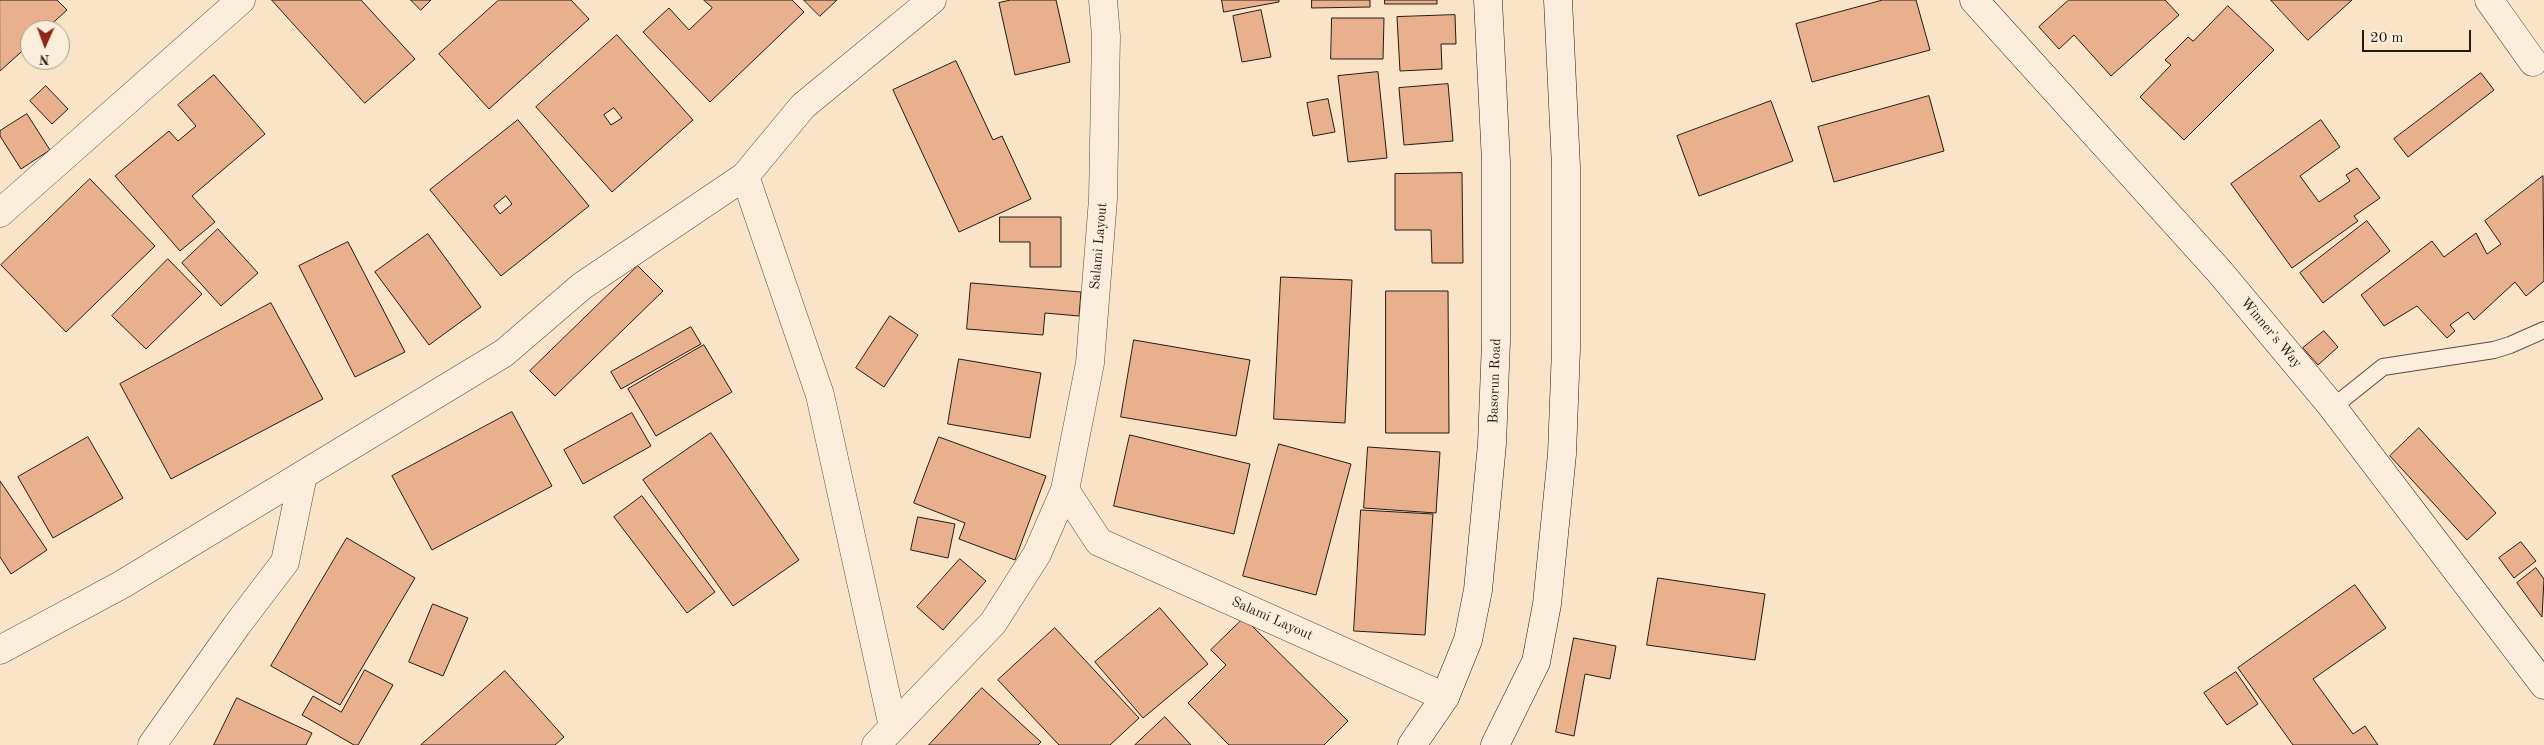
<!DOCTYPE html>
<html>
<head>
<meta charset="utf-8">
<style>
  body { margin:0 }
  #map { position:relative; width:2544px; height:745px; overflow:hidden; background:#f9e4c8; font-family:"Old Standard TT",serif }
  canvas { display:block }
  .north { position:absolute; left:20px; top:20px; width:50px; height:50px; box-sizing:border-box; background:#fbeddb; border:1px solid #a5998b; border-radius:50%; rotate:182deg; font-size:14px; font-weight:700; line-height:20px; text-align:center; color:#241a13 }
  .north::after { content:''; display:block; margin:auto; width:18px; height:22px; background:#8f2418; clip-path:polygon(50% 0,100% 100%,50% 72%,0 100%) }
  .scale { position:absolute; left:2362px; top:30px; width:109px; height:22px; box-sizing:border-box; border:2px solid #241a13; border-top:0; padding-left:6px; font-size:15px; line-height:18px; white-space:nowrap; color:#241a13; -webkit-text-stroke:4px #fbeddb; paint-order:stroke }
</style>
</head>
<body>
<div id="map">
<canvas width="2544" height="745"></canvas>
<div class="north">N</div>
<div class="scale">20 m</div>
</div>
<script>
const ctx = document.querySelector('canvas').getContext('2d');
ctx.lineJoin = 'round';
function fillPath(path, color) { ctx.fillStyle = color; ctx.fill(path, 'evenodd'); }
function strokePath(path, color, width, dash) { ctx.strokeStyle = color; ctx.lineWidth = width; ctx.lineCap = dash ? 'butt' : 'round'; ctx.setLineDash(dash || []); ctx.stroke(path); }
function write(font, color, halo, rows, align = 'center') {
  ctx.font = font + ' "Old Standard TT",serif'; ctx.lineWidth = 4; ctx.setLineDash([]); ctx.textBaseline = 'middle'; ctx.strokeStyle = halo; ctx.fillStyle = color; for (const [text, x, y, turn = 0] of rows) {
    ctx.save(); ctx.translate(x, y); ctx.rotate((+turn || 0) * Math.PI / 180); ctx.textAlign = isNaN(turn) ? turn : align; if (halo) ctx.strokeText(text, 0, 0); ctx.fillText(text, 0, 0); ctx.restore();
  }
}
const building = new Path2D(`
  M0 0H57L67 10 45 30H30V44L0 71Z
  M272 0H361L415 59 365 103Z
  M411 0H431L421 10Z
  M499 0H571L589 19 489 109 439 54Z
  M704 0H792L804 12 710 102 643 32 669 8 689 30 712 8Z
  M804 0H837L820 16Z
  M1011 0H1056L1070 62 1015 75 999 3Z
  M1222 0H1279V2L1224 12Z
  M1312 0H1370V7L1312 8Z
  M1385 0H1437V4H1385Z
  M1883 0H1916L1930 50 1812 82 1796 24Z
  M2069 0H2165L2179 15 2111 76 2074 35 2059 49 2039 27Z
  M2271 0H2352L2308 40Z
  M2228 6 2274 50 2184 140 2140 97 2171 65 2165 60 2188 37 2193 41Z
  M1261 10 1271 57 1242 62 1233 16Z
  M1455 15 1456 44H1441L1442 69 1400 71 1397 17Z
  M1332 18H1384L1383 59H1331Z
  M617 35 693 120 612 192 536 107ZM614 108 622 118 611 125 604 115Z
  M956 61 993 140 1002 136 1031 199 959 232 893 90Z
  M1378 72 1387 158 1348 162 1338 76Z
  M2481 73 2494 90 2408 157 2394 139Z
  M214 75 265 134 192 196 215 222 180 251 115 176 169 131 178 141 196 126 178 105Z
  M1448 84 1453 141 1404 145 1399 88Z
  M46 86 68 109 52 124 30 101Z
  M1929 96 1944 151 1834 182 1818 127Z
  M1328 99 1335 132 1313 136 1307 103Z
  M1771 101 1793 161 1699 196 1677 136Z
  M27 114 50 150 21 169 0 136V131Z
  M518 120 589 206 501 276 430 190ZM506 196 512 204 500 214 494 206Z
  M2321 120 2340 147 2300 176 2319 202 2350 181 2346 175 2357 168 2380 198 2354 216 2358 221 2292 268 2231 184Z
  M1462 173 1463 263H1432L1431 230H1395V174Z
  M2543 176 2544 281 2526 296 2515 282 2474 320 2468 312 2450 325 2455 331 2447 338 2417 306 2384 326 2361 295 2432 241 2444 257 2476 233 2487 254 2501 244 2485 221Z
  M90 179 155 246 66 332 1 265Z
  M1000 217H1061V267H1030V242H1000Z
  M2367 221 2390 251 2323 303 2300 273Z
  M218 229 258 273 221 306 182 263Z
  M428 234 481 307 429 345 375 272Z
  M348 242 405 352 355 377 299 266Z
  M168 259 202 294 146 349 112 316Z
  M638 266 663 291 555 396 530 371Z
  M1281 277 1352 280 1345 423 1274 419Z
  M971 283 1081 292 1079 316 1045 313 1043 335 967 329Z
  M1386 291H1448L1449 433H1386Z
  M271 303 323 399 171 479 120 384Z
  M890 316 918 335 884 387 856 368Z
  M691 327 701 344 621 389 611 372Z
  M2324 331 2338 347 2318 365 2303 348Z
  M1134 340 1250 360 1236 436 1121 417Z
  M704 345 732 392 656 436 628 389Z
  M959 359 1041 373 1030 438 948 424Z
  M512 412 552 486 432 550 392 476Z
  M632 413 651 446 583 484 564 450Z
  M2419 428 2496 513 2467 540 2390 456Z
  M711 433 799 560 733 606 643 480Z
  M1130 435 1250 464 1234 534 1114 506Z
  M88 437 123 498 53 538 18 477Z
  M939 437 1046 476 1015 560 959 539 965 523 914 503Z
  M1279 444 1351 464 1316 595 1243 576Z
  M1368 447 1440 452 1436 513 1364 508Z
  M0 481 47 550 11 574 0 557Z
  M642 496 715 592 687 613 614 517Z
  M1361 510 1433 514 1425 635 1354 631Z
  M918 517 955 524 948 558 911 550Z
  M347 538 415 578 340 705 271 666Z
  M2521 542 2536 561 2514 578 2499 558Z
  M960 559 986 581 943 630 917 607Z
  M2536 568 2544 579 2542 617 2517 583Z
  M1658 578 1765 594 1755 660 1647 645Z
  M2355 585 2386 628 2313 679 2353 734 2365 726 2378 745H2293L2238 668Z
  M433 604 468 618 443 676 409 662Z
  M1160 608 1208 664 1143 718 1095 662Z
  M1244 618 1348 721 1324 745H1229L1188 703 1226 665 1211 650Z
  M1055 628 1139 718 1110 745H1059L998 680Z
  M1574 638 1616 646 1610 679 1585 674 1574 736 1556 732Z
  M365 670 393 685 358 745H354L302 715 313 696 341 712Z
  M505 671 564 737 555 745H421Z
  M2236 672 2258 704 2227 725 2204 693Z
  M982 688 1041 742 1038 745H929Z
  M237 698 312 733 306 745H214Z
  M1165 717 1191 745H1135Z`);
fillPath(building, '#e9b08d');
strokePath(building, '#241a13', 1);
const lane = new Path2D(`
  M2330 404 2338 403 2383 367 2494 350 2510 345 2544 330`);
const street = new Path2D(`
  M2489 0 2533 62
  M745 176 820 395 893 727
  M0 213 241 0
  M1065 490 1099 542 1445 697
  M0 650 121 585 504 353 582 286 745 176 803 106 932 0
  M152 745 237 625 285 562 303 475
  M876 745 993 623 1037 554 1065 490 1090 363 1103 199 1106 36 1103 0`);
const secondary = new Path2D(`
  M1974 0 2219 271 2330 404 2544 685
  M1412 745 1445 697 1468 640 1478 590 1492 444 1496 341V162L1488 0
  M1495 745 1536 662 1547 604 1562 454 1566 348V167L1558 0`);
strokePath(lane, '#594c40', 18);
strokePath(street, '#594c40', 29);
strokePath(secondary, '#241a13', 29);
strokePath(lane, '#fbeddb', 16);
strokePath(street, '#fbeddb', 28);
strokePath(secondary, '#fbeddb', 28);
write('14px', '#241a13', '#fbeddb', [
  ["Salami Layout",1099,246,-85],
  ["Winner's Way",2271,333,50],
  ["Basorun Road",1495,381,-88],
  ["Salami Layout",1272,619,24]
]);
</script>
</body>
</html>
